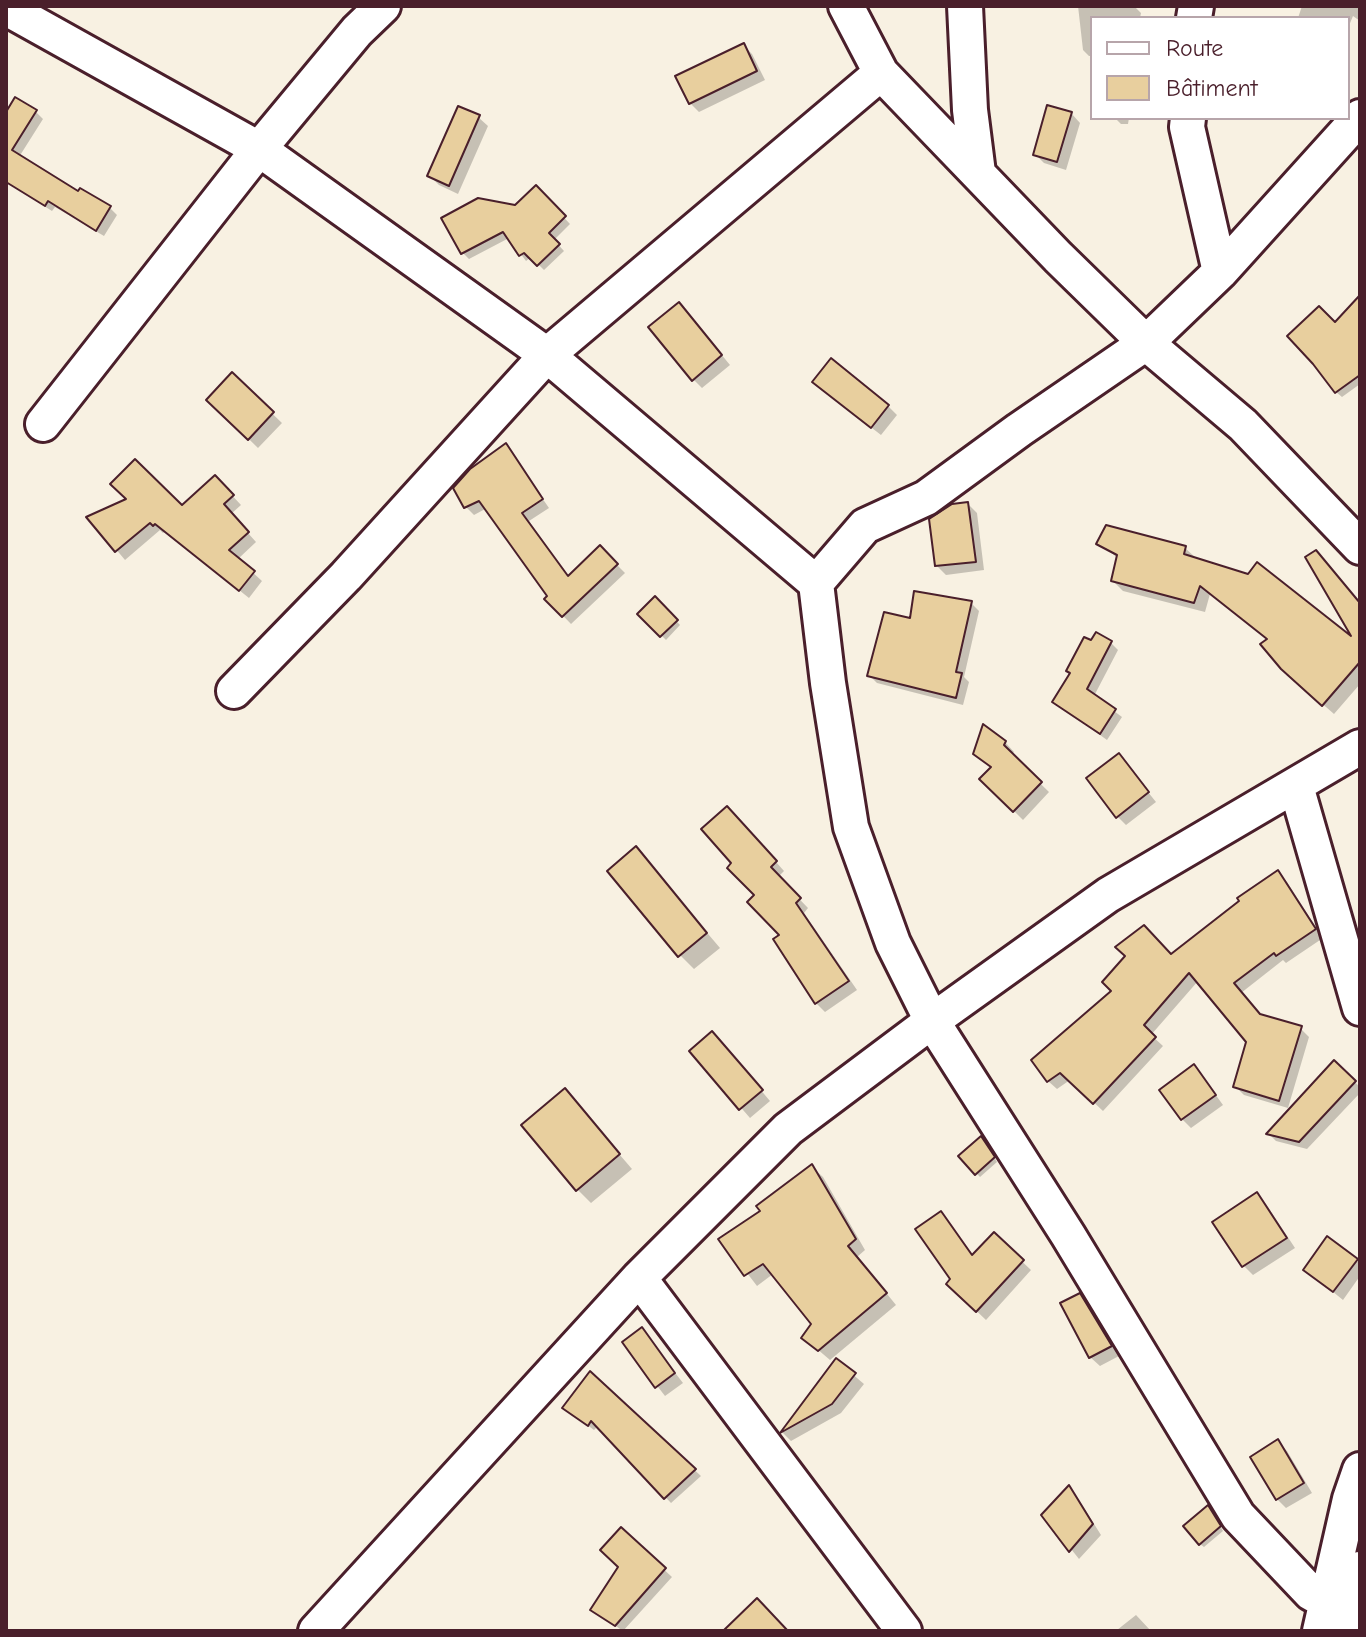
<!DOCTYPE html>
<html>
<head>
<meta charset="utf-8">
<style>
  body { margin:0 }
  #map { position:relative; width:1366px; height:1637px; overflow:hidden; background:#f8f1e2; font-family:"Comic Neue",sans-serif }
  canvas { display:block }
  .frame { position:absolute; inset:0; border:8px solid #4a1f2b; pointer-events:none }
  .legend { position:absolute; left:1090px; top:16px; width:260px; height:104px; box-sizing:border-box; background:#fff; border:2px solid #b7a5aa; margin:0; padding:10px 14px; list-style:none; font-size:24px; color:#4a1f2b }
  .legend li { display:flex; align-items:center; gap:16px; height:40px }
  .legend b { width:40px; border:2px solid #b7a5aa }
</style>
</head>
<body>
<div id="map">
<canvas width="1366" height="1637"></canvas>
<div class="frame"></div>
<ul class="legend">
<li><b style="height:10px;background:#fff"></b>Route</li>
<li><b style="height:22px;background:#e8cf9e"></b>Bâtiment</li>
</ul>
</div>
<script>
const ctx = document.querySelector('canvas').getContext('2d');
ctx.lineJoin = 'round';
function fillPath(path, color) { ctx.fillStyle = color; ctx.fill(path, 'evenodd'); }
function strokePath(path, color, width, dash) { ctx.strokeStyle = color; ctx.lineWidth = width; ctx.lineCap = dash ? 'butt' : 'round'; ctx.setLineDash(dash || []); ctx.stroke(path); }
fillPath(new Path2D(`
  M1078 6 1135 7 1141 13 1140 18H1092V56H1089L1083 50Z
  M1302 6H1360V21L1353 16 1348 28V18H1298Z
  M743 45 752 54 765 80 699 112 690 103Z
  M36 112 43 119 19 157 79 194 81 190 110 208 117 215 104 236 55 207 52 211 6 182V116Z
  M1071 113 1080 123 1066 170 1044 163 1035 154Z
  M478 117 488 126 458 194 439 185 430 176Z
  M1115 118H1129L1128 124H1121Z
  M536 188 570 224 554 240 564 251 544 270 531 257 526 261 509 238 469 259 463 253 444 218 515 207Z
  M1360 306V384L1342 397 1336 392 1335 325Z
  M688 314 730 365 702 388 693 379Z
  M232 375 282 423 258 448 209 400Z
  M824 391 888 406 897 415 881 435Z
  M506 446 549 508 529 521 569 577 600 548 625 573 571 624 547 599 549 597 487 508 474 515 466 507 456 488Z
  M215 477 241 505 231 514 256 542 238 559 262 581 249 598 165 531 163 533 160 530 125 560 89 517 182 508Z
  M968 504 977 513 984 570 946 575 937 566Z
  M1099 543 1185 548 1196 558 1357 643 1360 604V684L1334 714 1294 679 1268 640 1210 594 1205 612 1123 591 1113 581 1119 559Z
  M655 598 680 625 666 640 640 614Z
  M971 603 979 611 964 677 969 682 963 705 877 683 870 676 911 620Z
  M1110 642 1118 650 1094 696 1122 717 1107 740 1054 702 1072 674Z
  M1005 742 1014 752 1011 755 1049 792 1023 820 982 779 992 769 976 754Z
  M1119 756 1156 802 1126 825 1117 816Z
  M736 817 784 871 778 877 808 908 804 913 857 990 825 1012 816 1003 782 935 734 863Z
  M636 849 720 948 694 969 680 955Z
  M1278 873 1287 882 1323 938 1286 963 1283 960 1241 993 1261 1016 1300 1028 1309 1037 1288 1108 1244 1095 1235 1086 1248 1042 1198 981 1151 1035 1163 1046 1103 1111 1070 1080 1057 1089 1048 1081 1171 956Z
  M721 1043 770 1101 750 1118 692 1051Z
  M1335 1063 1360 1087V1093L1307 1149 1276 1141 1269 1134Z
  M1202 1076 1223 1105 1191 1128 1182 1119Z
  M565 1091 632 1169 591 1203 577 1189Z
  M985 1142 997 1162 980 1177 961 1157Z
  M812 1167 823 1177 865 1250 857 1257 896 1305 830 1360 803 1337 814 1323 773 1274 757 1286 721 1239 763 1212Z
  M1257 1195 1266 1204 1295 1248 1253 1275 1244 1266 1215 1222Z
  M941 1214 974 1256 994 1235 1031 1270 986 1320 948 1284 953 1280Z
  M1356 1260 1360 1264V1276L1343 1300 1306 1270Z
  M1079 1296 1089 1305 1119 1356 1100 1366 1090 1357Z
  M642 1330 683 1383 665 1396 624 1343Z
  M837 1361 864 1384 841 1413 791 1441 782 1432Z
  M590 1374 701 1476 671 1503 598 1426 594 1430 571 1413Z
  M1278 1442 1287 1451 1312 1493 1286 1508 1277 1499 1252 1457Z
  M1069 1488 1077 1497 1101 1535 1079 1559 1044 1515Z
  M1212 1512 1223 1531 1204 1547 1200 1544Z
  M621 1530 672 1577 623 1631 593 1610 621 1567Z
  M1136 1615 1151 1631H1118L1117 1630Z`), '#0003');
const building = new Path2D(`
  M744 43 757 71 689 104 675 76Z
  M15 97 37 110 12 150 78 191 80 188 111 206 96 231 48 201 45 206 6 182V112Z
  M1047 105 1072 112 1057 162 1033 155Z
  M458 106 480 115 449 186 427 176Z
  M536 185 566 216 549 233 560 244 537 266 524 253 519 256 503 232 461 254 441 218 478 198 515 205Z
  M1360 295V375L1335 393 1313 364 1287 336 1319 306 1335 322Z
  M679 302 722 355 692 381 648 327Z
  M831 358 889 405 871 428 812 382Z
  M232 372 274 412 248 440 206 400Z
  M506 443 543 499 522 513 568 576 600 545 618 564 562 617 544 599 547 596 479 501 464 508 453 488 470 469Z
  M135 459 182 505 215 475 234 495 224 504 249 532 229 550 255 571 239 591 155 524 153 526 150 523 115 552 86 517 126 499 110 484Z
  M968 502 976 562 935 566 929 519 952 504Z
  M1106 525 1186 546 1184 554 1248 574 1257 562 1351 636 1305 557 1316 550 1360 603V662L1322 706 1281 669 1260 644 1267 639 1200 586 1194 603 1111 581 1117 555 1096 544Z
  M914 591 972 601 956 672 962 673 956 698 867 676 884 612 910 618Z
  M655 596 678 620 660 637 637 614Z
  M1096 632 1112 641 1087 689 1116 709 1100 734 1052 702 1070 673 1066 671 1084 637 1091 640Z
  M983 724 1006 741 1004 745 1042 782 1013 812 979 779 991 767 973 754Z
  M1119 753 1149 792 1116 818 1086 778Z
  M727 806 777 861 771 867 801 898 796 903 849 981 815 1004 773 939 779 935 747 902 754 895 727 868 731 863 701 829Z
  M636 846 707 933 678 957 607 871Z
  M1278 870 1316 929 1276 956 1274 953 1234 983 1260 1014 1302 1026 1279 1101 1233 1087 1246 1042 1189 973 1144 1025 1156 1037 1093 1104 1060 1073 1047 1082 1031 1060 1111 991 1102 982 1125 956 1115 947 1144 925 1171 954 1239 901 1237 898Z
  M712 1031 763 1090 739 1110 689 1051Z
  M1334 1060 1356 1081 1299 1142 1266 1134Z
  M1194 1064 1216 1095 1181 1120 1159 1090Z
  M565 1088 620 1154 576 1191 521 1125Z
  M981 1136 995 1157 975 1175 958 1156Z
  M812 1164 856 1239 848 1246 887 1293 818 1351 801 1338 811 1324 763 1264 744 1276 718 1239 760 1211 756 1206Z
  M1257 1192 1287 1238 1242 1267 1212 1222Z
  M941 1211 972 1255 994 1232 1024 1260 976 1312 946 1284 950 1279 915 1229Z
  M1327 1236 1358 1259 1333 1292 1303 1270Z
  M1080 1293 1112 1346 1089 1358 1060 1303Z
  M642 1327 675 1373 655 1388 622 1342Z
  M836 1358 856 1373 832 1404 780 1433Z
  M590 1371 696 1469 664 1499 591 1421 588 1426 562 1408Z
  M1278 1439 1304 1483 1276 1500 1250 1457Z
  M1069 1485 1093 1524 1069 1552 1041 1515Z
  M1208 1505 1221 1526 1199 1545 1183 1526Z
  M621 1527 666 1568 615 1626 590 1610 618 1567 600 1550Z
  M757 1598 788 1631H723Z`);
fillPath(building, '#e8cf9e');
strokePath(building, '#4a1f2b', 2);
const minor = new Path2D(`
  M846 6 881 73 1058 257 1146 343 1243 425 1360 547
  M965 6 970 110 978 173
  M6 8 259 149 547 355 816 583
  M1194 18 1196 6
  M1188 118 1187 127 1220 272
  M43 424 259 149 357 31 383 6
  M234 691 346 576 547 355 881 73
  M1296 786 1360 1008
  M639 1278 904 1631
  M1327 1602 1311 1593 1238 1516 1068 1235 932 1021 893 943 851 827 828 683 816 583 865 526 926 498 1019 430 1146 343 1220 272 1360 117
  M316 1631 639 1278 788 1129 932 1021 1108 895 1360 747
  M1320 1631 1350 1499 1360 1470
  M1348 1631 1360 1569`);
strokePath(minor, '#4a1f2b', 40);
strokePath(minor, '#fff', 34);
</script>
</body>
</html>
